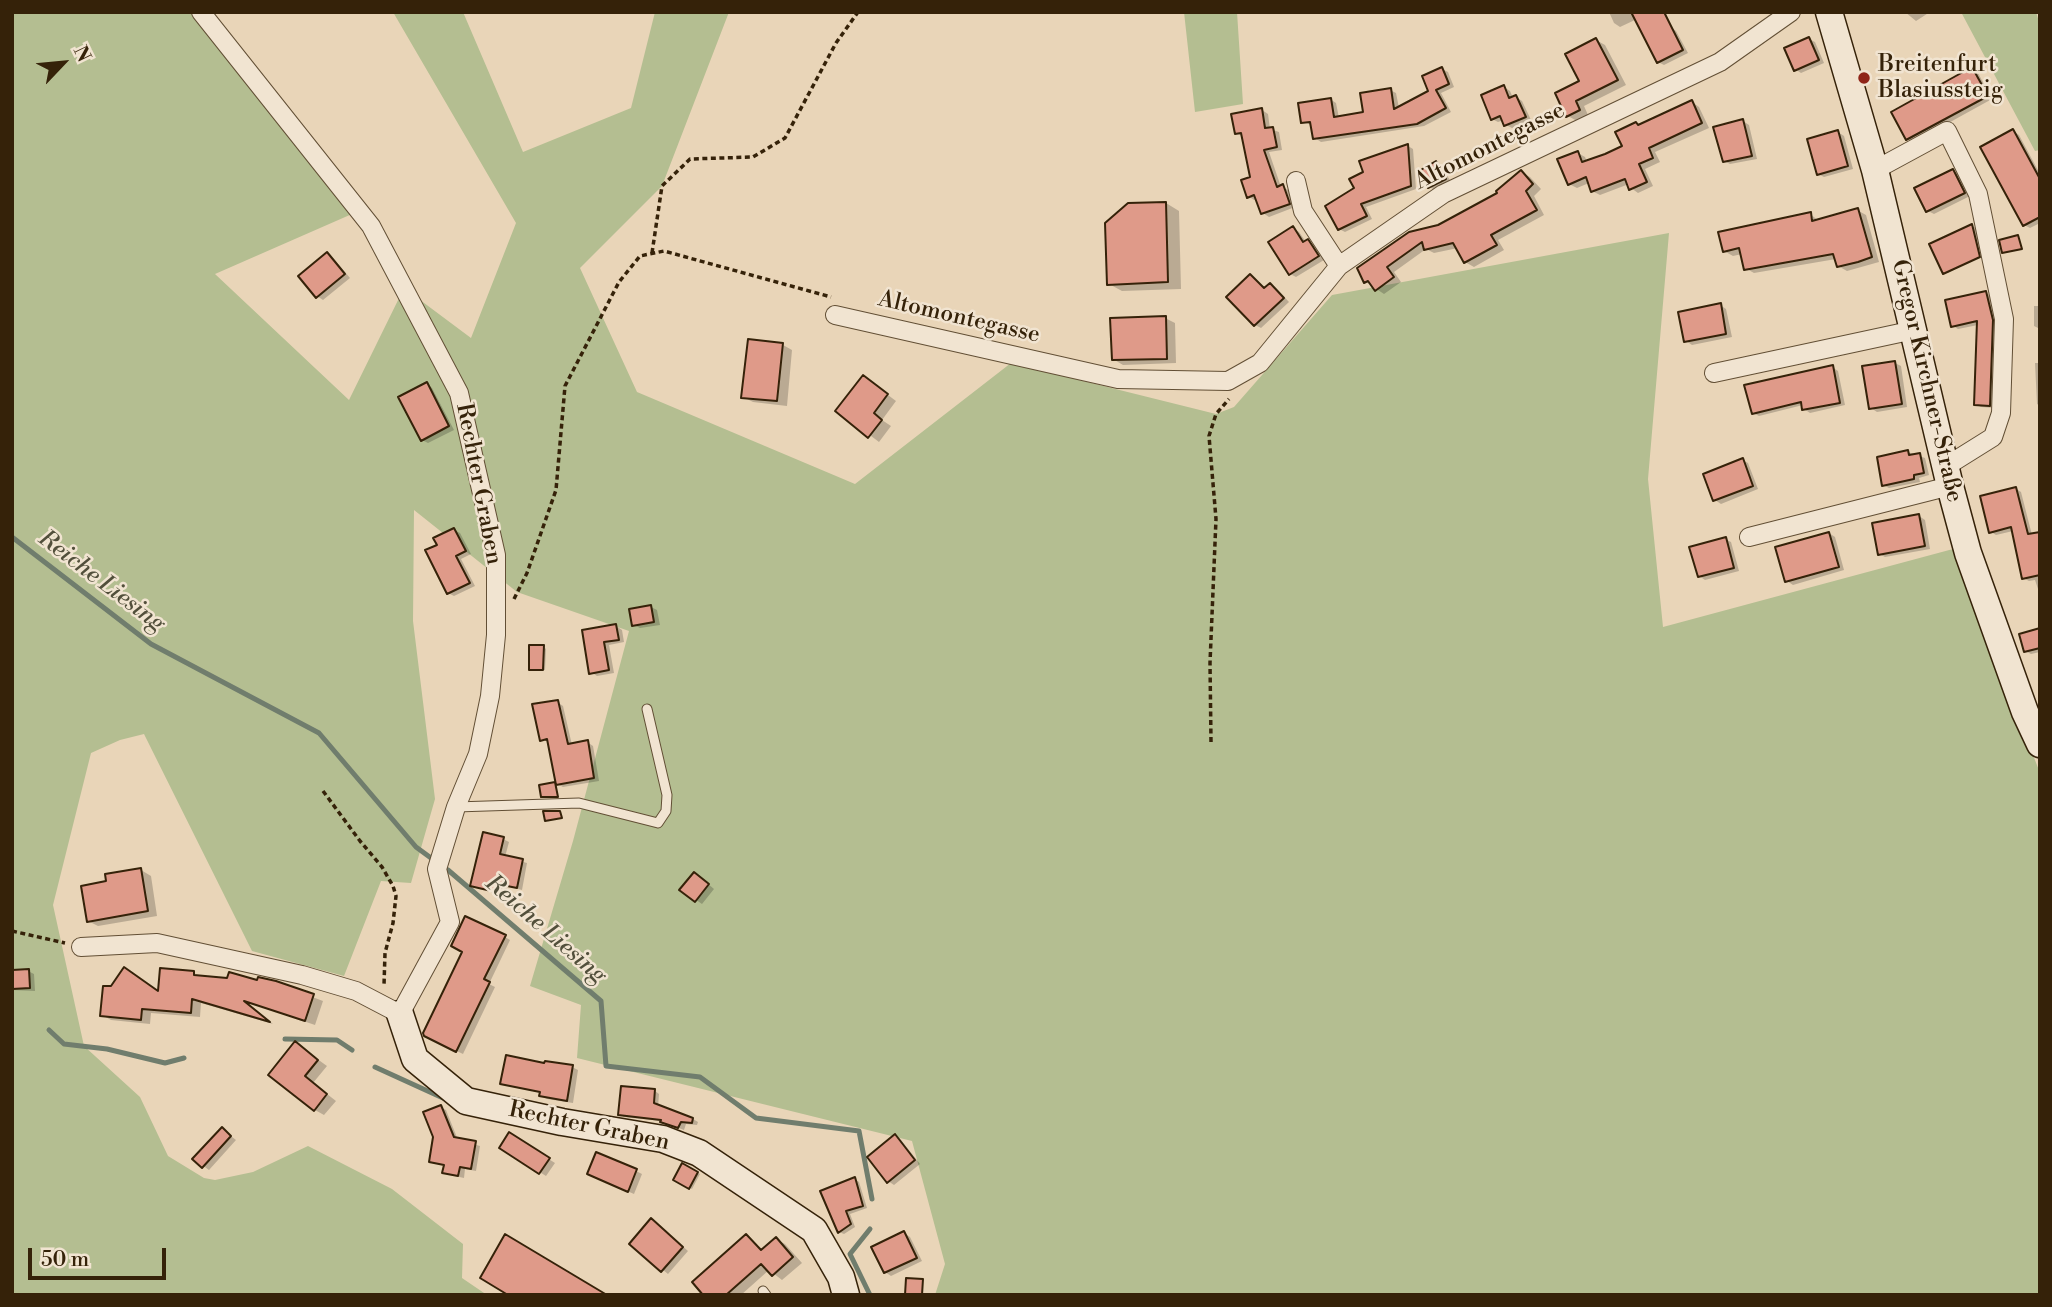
<!DOCTYPE html>
<html>
<head>
<meta charset="utf-8">
<style>
  body { margin:0 }
  #map { position:relative; width:2052px; height:1307px; overflow:hidden; background:#e9d5b8; font-family:"Libre Bodoni",serif }
  canvas { display:block }
  .frame { position:absolute; inset:0; border:14px solid #352209; pointer-events:none }
  .north { position:absolute; left:28px; top:28px; width:70px; height:70px; -webkit-text-stroke:5px #f1e4d1; paint-order:stroke; rotate:64deg; font-size:19px; font-weight:700; line-height:28px; text-align:center; color:#352209 }
  .north::after { content:''; display:block; margin:auto; width:24px; height:32px; background:#352209; clip-path:polygon(50% 0,100% 100%,50% 72%,0 100%) }
  .scale { position:absolute; left:28px; top:1248px; width:138px; height:32px; box-sizing:border-box; border:4px solid #352209; border-top:0; padding-left:9px; font-size:21px; line-height:24px; white-space:nowrap; color:#352209; -webkit-text-stroke:5px #f1e4d1; paint-order:stroke }
</style>
</head>
<body>
<div id="map">
<canvas width="2052" height="1307"></canvas>
<div class="frame"></div>
<div class="north">N</div>
<div class="scale">50 m</div>
</div>
<script>
const ctx = document.querySelector('canvas').getContext('2d');
ctx.lineJoin = 'round';
function fillPath(path, color) { ctx.fillStyle = color; ctx.fill(path, 'evenodd'); }
function strokePath(path, color, width, dash) { ctx.strokeStyle = color; ctx.lineWidth = width; ctx.lineCap = dash ? 'butt' : 'round'; ctx.setLineDash(dash || []); ctx.stroke(path); }
function write(font, color, halo, rows, align = 'center') {
  ctx.font = font + ' "Libre Bodoni",serif'; ctx.lineWidth = 5; ctx.setLineDash([]); ctx.textBaseline = 'middle'; ctx.strokeStyle = halo; ctx.fillStyle = color; for (const [text, x, y, turn = 0] of rows) {
    ctx.save(); ctx.translate(x, y); ctx.rotate((+turn || 0) * Math.PI / 180); ctx.textAlign = isNaN(turn) ? turn : align; if (halo) ctx.strokeText(text, 0, 0); ctx.fillText(text, 0, 0); ctx.restore();
  }
}
fillPath(new Path2D(`
  M12 12H190L352 214 215 274 349 400 404 288 471 338 516 223 393 12H463L523 152 631 108 655 12H729L662 186 580 268 637 392 855 484 1011 363 1216 414 1234 407 1332 295 1669 233 1648 479 1663 627 1953 549 2040 773V1295H935L945 1264 912 1141 577 1058 581 1005 530 986 573 841 629 631 517 592 414 510 413 621 435 799 411 883 381 881 344 976 252 951 144 734 120 740 91 753 53 905 84 1046 140 1097 168 1156 204 1178 215 1180 253 1172 308 1146 392 1189 463 1244 462 1278 487 1295H12Z
  M1184 12H1237L1243 104 1195 112Z
  M1961 12H2036L2040 25V150L2035 151Z`), '#b4be91');
fillPath(new Path2D(`
  M1609 12H1652L1676 31 1688 53 1664 65 1658 62 1637 19 1620 27 1614 23Z
  M1905 12H1930L1916 21Z
  M1809 39 1815 42 1824 63 1801 73 1795 69Z
  M1596 40 1605 45 1626 85 1584 106 1588 115 1577 121 1568 116Z
  M1442 69 1448 72 1454 87 1441 93 1451 112 1424 126 1321 142 1315 138 1312 125 1303 122 1330 99 1336 103 1339 118 1365 114 1390 90 1396 93 1399 108 1431 92Z
  M1972 69 1978 73 1992 99 1914 142 1908 139Z
  M1504 87 1510 91 1513 98 1516 97 1522 101 1531 120 1512 128 1506 125 1504 120 1498 122 1492 119Z
  M1692 102 1699 107 1709 128 1655 152 1660 162 1645 169 1653 186 1638 193 1631 188 1629 184 1600 195 1592 191 1589 183 1577 188 1569 184 1578 153 1585 157 1587 162 1624 147 1636 124 1640 126Z
  M1262 110 1268 114 1270 129 1279 132 1282 150 1269 152 1281 187 1289 190 1295 207 1269 217 1263 213 1257 199 1254 200 1248 196 1252 178 1242 136 1236 133Z
  M1743 121 1749 125 1757 159 1730 164 1724 161Z
  M2013 131 2019 135 2040 174V223L2030 228 2024 225Z
  M1838 132 1844 136 1853 169 1824 177 1818 174Z
  M1408 146 1413 149 1416 189 1366 207 1372 219 1345 232 1339 229 1356 189Z
  M1436 163 1442 167 1451 182 1436 191 1430 187 1421 171Z
  M1953 171 1959 174 1970 196 1934 214 1928 211Z
  M1521 172 1530 177 1541 189 1534 196 1544 215 1498 240 1504 250 1474 267 1465 262 1458 248 1434 253 1426 249 1394 272 1401 282 1384 294 1366 282 1438 227 1499 193Z
  M1166 203 1179 211 1181 289 1122 291 1109 284Z
  M1857 210 1866 215 1879 262 1847 271 1838 266 1836 259 1754 273 1745 268 1742 254 1733 256 1724 251 1810 214 1819 221Z
  M1972 226 1978 229 1983 254 1948 273 1943 269Z
  M1293 228 1299 232 1306 242 1314 245 1324 260 1296 277 1290 274Z
  M327 254 333 258 350 278 323 300 317 296Z
  M1251 276 1265 289 1270 285 1276 288 1289 302 1261 328 1255 325Z
  M1986 293 1992 296 1998 324 1995 408 1981 407 1975 404 1978 325 1958 329 1953 326Z
  M1720 305 1726 309 1732 337 1692 345 1686 341Z
  M2034 306H2040V329L2034 326Z
  M1165 318 1175 323 1176 363 1123 365 1113 359Z
  M749 341 783 345 792 350 787 406 753 402 743 397Z
  M1895 363 1901 366 1907 407 1877 412 1871 408Z
  M2035 363H2040V406L2037 404Z
  M1832 367 1838 371 1845 405 1810 413 1804 409 1803 405 1759 416 1753 413Z
  M864 377 896 401 882 420 891 426 879 442 838 411Z
  M427 384 432 388 454 430 428 443 422 440Z
  M1908 452 1925 458 1929 475 1919 478 1920 482 1889 488 1883 485Z
  M1742 460 1748 463 1758 489 1721 504 1715 500Z
  M2015 488 2021 492 2032 535 2040 533V595L2035 580 2029 581 2023 578 2013 531 1996 535 1991 532Z
  M1919 516 1925 520 1930 549 1885 557 1879 554Z
  M454 530 460 533 471 554 461 559 475 586 454 596 448 593 439 545Z
  M1829 533 1835 537 1844 570 1793 585 1787 581Z
  M1725 539 1731 542 1739 571 1705 580 1699 576Z
  M651 607 657 610 660 625 640 628 634 625Z
  M616 626 622 630 624 642 609 645 614 673 597 676 591 672 584 632Z
  M2040 630V652L2031 654 2025 651Z
  M544 647 546 649 545 670H533L530 669Z
  M557 702 563 706 572 745 587 742 593 746 599 781 563 787 557 784 550 742 542 739Z
  M503 839 509 842 505 857 527 863 522 890 507 886 505 895 472 885Z
  M141 870 151 876 157 916 98 926 88 921 109 883Z
  M700 877 714 889 702 904 682 890Z
  M505 937 510 940 489 984 495 987 463 1054 432 1039Z
  M28 971 34 974 35 991 12 990V972Z
  M194 973 203 978 275 983 323 1001 315 1025 247 1002 273 1024 201 1003 200 1017 151 1013 150 1024 111 1020 102 1015 160 993Z
  M295 1043 327 1066 313 1083 336 1101 324 1115 315 1110Z
  M546 1065 572 1067 578 1070 573 1103 547 1099 541 1096 542 1093 508 1086 502 1083Z
  M655 1091 659 1094 658 1107 693 1119 698 1122 697 1125 686 1124 684 1130 661 1121 624 1117 620 1114Z
  M440 1107 446 1110 458 1140 480 1146 476 1171 465 1169 464 1178 450 1175 444 1172 445 1166 431 1161Z
  M223 1130 236 1140 209 1170 194 1159Z
  M509 1134 555 1163 546 1176 501 1148Z
  M895 1136 901 1140 920 1164 894 1185 888 1181Z
  M683 1166 700 1174 692 1189 676 1180Z
  M636 1171 642 1174 634 1194 595 1177Z
  M855 1179 859 1182 867 1208 850 1214 855 1227 844 1234 839 1232Z
  M657 1224 688 1251 668 1274 631 1244Z
  M904 1233 910 1237 922 1261 891 1276 885 1272Z
  M747 1236 763 1250 776 1239 785 1244 802 1263 782 1280 769 1270 741 1295H705Z`), '#0003');
strokePath(new Path2D(`
  M12 537 151 644 319 733 416 847 431 858
  M448 870 601 1001 606 1066 700 1077 756 1118 859 1131 872 1199
  M49 1030 64 1044 107 1049 165 1063 184 1058
  M285 1039 337 1040 352 1050
  M375 1067 443 1098
  M870 1295 850 1254 870 1229`), '#707d6d', 5);
const building = new Path2D(`
  M1631 12H1664L1683 50 1657 63Z
  M1809 37 1819 60 1794 71 1784 48Z
  M1596 38 1618 80 1576 101 1580 110 1566 117 1555 93 1579 81 1565 54Z
  M1442 67 1449 84 1436 90 1446 108 1417 124 1313 139 1310 122 1301 123 1298 103 1331 98 1334 117 1363 112 1360 93 1391 88 1394 109 1428 91 1422 76Z
  M1972 67 1988 96 1906 140 1891 112Z
  M1504 85 1509 98 1516 95 1526 117 1504 126 1500 116 1491 120 1481 95Z
  M1692 100 1702 123 1649 148 1653 158 1639 164 1647 182 1629 190 1625 179 1591 192 1586 177 1568 185 1557 159 1578 151 1582 162 1605 154 1622 146 1615 132 1636 122 1638 125Z
  M1262 108 1265 128 1273 127 1277 147 1264 150 1277 187 1283 184 1290 204 1261 214 1254 195 1247 198 1241 180 1250 177 1241 133 1235 134 1231 114Z
  M1743 119 1752 156 1723 162 1713 127Z
  M2013 129 2040 179V217L2023 226 1980 147Z
  M1838 130 1848 166 1817 175 1807 139Z
  M1408 144 1411 186 1361 204 1367 216 1338 230 1325 206 1354 188 1349 179 1363 172 1359 161Z
  M1436 161 1446 179 1428 188 1419 171Z
  M1953 169 1965 193 1926 212 1914 188Z
  M1521 170 1533 184 1526 191 1537 210 1491 235 1497 245 1464 263 1453 243 1424 250 1422 242 1387 267 1394 277 1375 291 1368 281 1364 283 1357 268 1409 232 1438 225 1497 193 1496 191Z
  M1166 202 1168 282 1107 285 1105 223 1128 203Z
  M1858 208 1872 257 1858 262 1837 267 1833 254 1744 270 1739 248 1723 252 1718 232 1811 212 1812 221Z
  M1972 224 1980 257 1943 274 1929 244Z
  M1293 226 1303 242 1308 239 1319 256 1289 275 1268 242Z
  M2018 235 2022 249 2002 253 1999 240Z
  M327 252 345 274 316 298 298 276Z
  M1250 274 1264 288 1270 283 1284 298 1254 326 1226 297Z
  M1986 291 1993 320 1990 406 1974 405 1977 321 1951 327 1945 300Z
  M1721 303 1726 334 1684 342 1678 312Z
  M1166 316 1167 359 1112 360 1110 318Z
  M748 339 783 343 777 401 741 398Z
  M1895 361 1902 404 1869 409 1862 366Z
  M1833 365 1840 403 1802 410 1801 402 1752 414 1744 385Z
  M863 375 888 394 874 413 882 420 868 438 835 411Z
  M427 382 449 426 421 441 398 397Z
  M1908 450 1909 455 1920 453 1924 473 1914 475V479L1882 486 1877 457Z
  M1743 458 1753 486 1713 501 1703 474Z
  M2016 487 2028 534 2040 532V575L2022 579 2011 527 1989 533 1980 496Z
  M1919 514 1925 546 1878 555 1872 523Z
  M454 528 466 551 456 556 470 583 447 594 425 550 437 545 433 538Z
  M1829 532 1839 567 1785 582 1775 547Z
  M1726 537 1734 568 1698 577 1689 547Z
  M651 605 654 622 632 626 629 609Z
  M616 624 619 640 604 642 609 670 589 674 582 630Z
  M2040 628V648L2024 652 2019 634Z
  M529 645H544L543 670H529Z
  M558 700 568 744 588 740 594 778 556 785 547 739 540 741 532 704Z
  M555 782 558 797H541L539 785Z
  M543 811H560L562 818 545 821Z
  M483 832 504 837 500 854 523 859 517 888 502 885 500 893 470 886Z
  M141 868 148 911 87 922 81 886 106 881 105 874Z
  M694 872 709 884 695 902 679 890Z
  M465 916 506 935 484 979 490 982 456 1052 424 1036 423 1033 462 952 451 946Z
  M124 967 158 991 160 968 194 971V975L227 978 229 972 257 980 258 977 276 981 314 994 305 1021 244 1001 270 1022 192 999 191 1013 142 1009 141 1020 100 1016 103 986H111Z
  M29 969 30 988 12 989V970Z
  M295 1041 318 1060 305 1076 327 1094 314 1111 268 1075Z
  M506 1055 544 1063 545 1061 573 1065 567 1101 539 1096 540 1092 500 1084Z
  M621 1086 655 1089 654 1103 693 1118 692 1123 681 1122 678 1128 660 1122 661 1120 618 1115Z
  M441 1105 454 1137 476 1141 471 1169 460 1167 458 1176 442 1173 444 1165 429 1162 433 1137 423 1112Z
  M222 1127 231 1136 202 1168 192 1159Z
  M509 1132 550 1158 539 1174 499 1148Z
  M895 1134 915 1160 887 1183 867 1157Z
  M596 1152 637 1169 628 1192 587 1174Z
  M682 1163 698 1172 689 1189 673 1180Z
  M855 1177 863 1206 846 1211 851 1224 838 1233 820 1191Z
  M651 1218 683 1247 661 1272 629 1244Z
  M904 1231 917 1258 884 1273 871 1247Z
  M505 1234 607 1295H508L480 1278Z
  M746 1234 761 1250 776 1237 793 1257 772 1276 761 1264 726 1295H703L692 1282Z
  M906 1278 923 1279 922 1295H905Z`);
fillPath(building, '#df9a89');
strokePath(building, '#352209', 2);
const lane = new Path2D(`
  M456 807 579 803 658 823 666 811 667 795 647 709
  M763 1291 766 1295`);
const street = new Path2D(`
  M1875 170 1947 131 1978 194 2004 319 2001 413 1993 437 1945 467
  M1296 181 1303 211 1339 266
  M835 315 1118 379 1228 381 1260 363 1339 266 1443 194 1720 62 1791 12
  M1714 373 1914 330
  M1749 537 1950 486
  M81 947 157 943 302 975 356 991 400 1014 450 922 437 869 456 807 478 754 490 696 496 635V555L459 393 371 226 201 12`);
const secondary = new Path2D(`
  M1829 12 1875 170 1950 486 1968 553 2025 712 2040 744
  M400 1014 415 1059 466 1101 562 1122 663 1139 699 1153 814 1230 841 1277 846 1295`);
strokePath(lane, '#624f35', 11);
strokePath(street, '#624f35', 20);
strokePath(secondary, '#352209', 29);
strokePath(new Path2D(`
  M652 253 662 186 690 159 753 157 785 138 836 43 858 12
  M514 599 527 573 556 490 565 386 619 282 640 256 664 251 831 297
  M1211 742 1210 663 1216 519 1209 436 1216 414 1229 399
  M323 791 360 841 382 867 393 886 396 896 393 923 385 953 384 985
  M12 931 65 943`), '#352209', 3.5, [5, 3.5]);
strokePath(lane, '#f1e4d1', 9);
strokePath(street, '#f1e4d1', 18);
strokePath(secondary, '#f1e4d1', 26);
for (const [x, y, r, color] of [
  [1864,78,7,"#8f2418"]
]) { const dot = new Path2D(); dot.arc(x, y, r, 0, 2 * Math.PI); ctx.fillStyle = color; ctx.fill(dot); strokePath(dot, '#f1e4d1', 2.5); }
write('23px', '#352209', '#f1e4d1', [
  ["Breitenfurt",1878,65],
  ["Blasiussteig",1878,91]
], 'left');
write('23px', '#352209', '#f1e4d1', [
  ["Altomontegasse",1490,147,-27],
  ["Altomontegasse",959,318,13],
  ["Gregor Kirchner-Straße",1926,381,77],
  ["Rechter Graben",478,484,79],
  ["Rechter Graben",589,1127,12]
]);
write('italic 24px', '#524f3b', '#f1e4d1', [
  ["Reiche Liesing",101,582,37],
  ["Reiche Liesing",545,930,41]
]);
</script>
</body>
</html>
